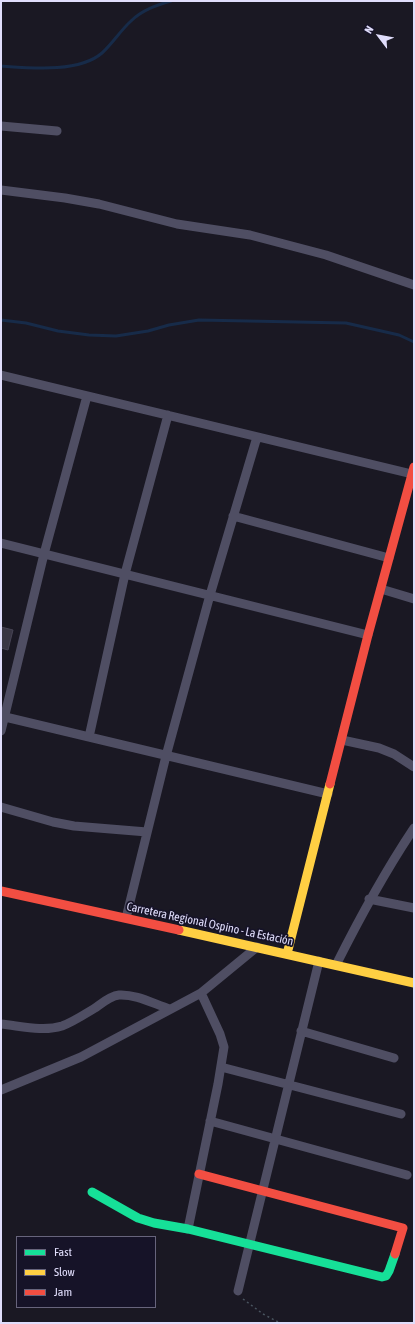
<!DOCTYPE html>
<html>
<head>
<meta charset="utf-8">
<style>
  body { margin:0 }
  #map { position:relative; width:415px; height:1324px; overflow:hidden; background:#1a1823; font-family:"Asap Condensed",sans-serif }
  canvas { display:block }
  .frame { position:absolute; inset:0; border:2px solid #e0ddfb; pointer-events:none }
  .legend { position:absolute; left:16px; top:1236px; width:140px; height:72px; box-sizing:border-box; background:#161328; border:1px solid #67647c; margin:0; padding:5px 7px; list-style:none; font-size:12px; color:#e0ddfb }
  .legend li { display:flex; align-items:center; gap:8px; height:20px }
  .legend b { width:20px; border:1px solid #67647c }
  .north { position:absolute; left:359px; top:16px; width:40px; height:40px; -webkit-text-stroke:3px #161328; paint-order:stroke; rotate:302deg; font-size:11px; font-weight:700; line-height:16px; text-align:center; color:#e0ddfb }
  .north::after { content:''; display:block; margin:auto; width:14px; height:18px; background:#e0ddfb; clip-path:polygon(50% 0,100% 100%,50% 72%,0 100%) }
</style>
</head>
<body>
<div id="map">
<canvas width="415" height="1324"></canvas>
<div class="frame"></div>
<ul class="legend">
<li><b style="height:5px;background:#16e098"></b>Fast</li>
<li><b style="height:5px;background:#ffcf43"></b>Slow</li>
<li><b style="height:5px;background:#f24e42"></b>Jam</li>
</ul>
<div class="north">N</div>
</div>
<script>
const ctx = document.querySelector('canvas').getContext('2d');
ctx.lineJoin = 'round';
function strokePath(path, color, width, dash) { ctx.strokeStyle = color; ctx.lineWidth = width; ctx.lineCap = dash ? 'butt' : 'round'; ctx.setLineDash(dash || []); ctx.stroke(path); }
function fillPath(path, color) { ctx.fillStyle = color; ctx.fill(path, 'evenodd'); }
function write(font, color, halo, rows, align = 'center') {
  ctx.font = font + ' "Asap Condensed",sans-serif'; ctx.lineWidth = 3.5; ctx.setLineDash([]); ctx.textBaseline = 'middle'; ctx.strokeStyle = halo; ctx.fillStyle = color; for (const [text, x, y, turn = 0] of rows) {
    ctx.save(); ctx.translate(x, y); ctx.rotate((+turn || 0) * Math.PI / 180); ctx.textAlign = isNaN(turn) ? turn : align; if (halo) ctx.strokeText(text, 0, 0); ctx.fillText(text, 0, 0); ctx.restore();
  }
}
strokePath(new Path2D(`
  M1 66C30 68 79 73 102 53 113 43 120 31 131 21 142 10 157 5 171 1
  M1 320 26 323 58 331 89 335 116 336 148 331 169 325 199 320 346 323 399 335 414 342`), '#172b49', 3);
const building = new Path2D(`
  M1 627 13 630 8 650 1 648Z`);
fillPath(building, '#393644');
strokePath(building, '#474455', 1);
strokePath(new Path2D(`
  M243 1299 263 1314 280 1323`), '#49545f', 1.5, [2, 3]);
strokePath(new Path2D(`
  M1 126 57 131
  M1 190 65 198 99 204 177 224 250 235 326 255 414 285
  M1 375 412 474
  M233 516 389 558
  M1 543 368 635
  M381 589 414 599
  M1 716 328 794
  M1 731 44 554 87 396
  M89 737 125 574 168 415
  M342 740 379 748 394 754 414 767
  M1 807 53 822 74 826 147 832
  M369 899 414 908
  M126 918 166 756 210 595 257 437
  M336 965C360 917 384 873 414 828
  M1 1024C21 1026 43 1032 62 1026 73 1022 85 1014 95 1008 102 1003 110 996 119 995 136 994 154 1004 170 1009
  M301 1031 394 1058
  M221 1067 401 1114
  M1 1090 81 1057 201 993 257 947
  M210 1121 407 1175
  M188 1229 218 1084 224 1047 220 1034 201 993
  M238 1291 319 961`), '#4f4e63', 9);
strokePath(new Path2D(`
  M92 1192 138 1218 154 1223 188 1229 382 1277 386 1276 389 1271 395 1254`), '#16e098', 9);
strokePath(new Path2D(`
  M179 930 414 983
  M287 954 330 784`), '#ffcf43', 9);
strokePath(new Path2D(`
  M330 784 368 635 414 467
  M1 891 179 930
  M199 1174 403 1228 395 1254`), '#f24e42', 9);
write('12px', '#e0ddfb', '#161328', [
  ["Carretera Regional Ospino - La Estación",210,924,12]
]);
</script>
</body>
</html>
